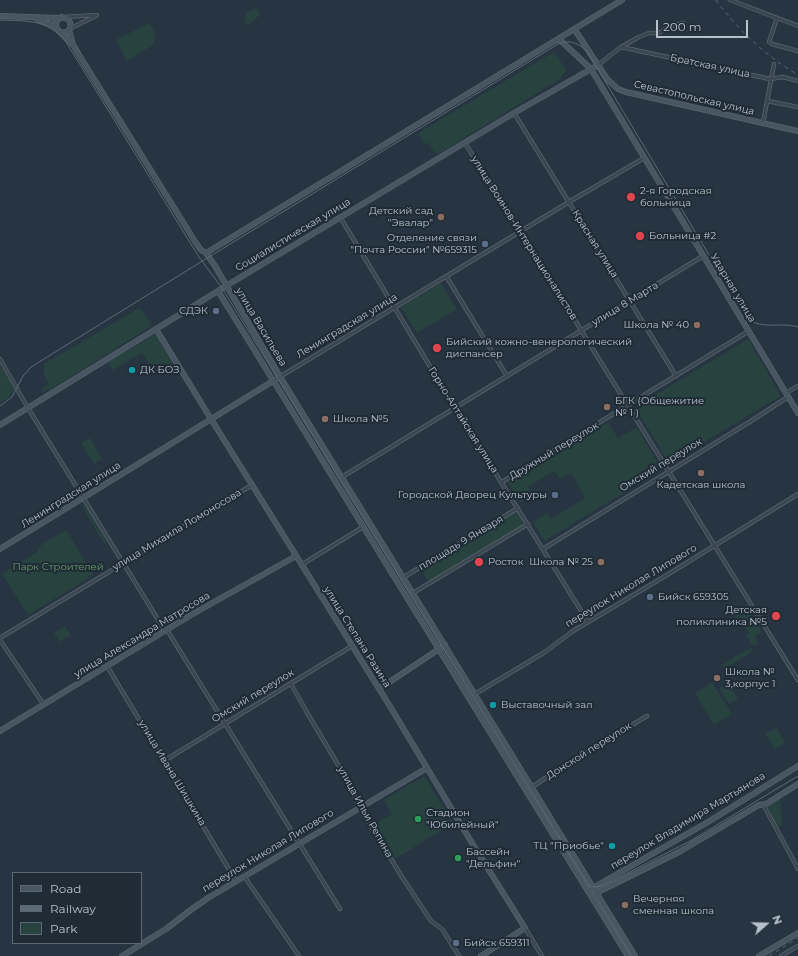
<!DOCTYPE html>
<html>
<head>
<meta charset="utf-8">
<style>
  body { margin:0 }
  #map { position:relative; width:798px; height:956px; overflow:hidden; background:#263541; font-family:Montserrat,sans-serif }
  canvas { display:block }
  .legend { position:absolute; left:12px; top:872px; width:130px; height:72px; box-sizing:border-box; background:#1f2c36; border:1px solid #5c6872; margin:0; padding:5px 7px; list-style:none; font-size:12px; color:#b7c1cb }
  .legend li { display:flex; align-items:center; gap:8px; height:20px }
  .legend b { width:20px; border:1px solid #5c6872 }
  .north { position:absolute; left:746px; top:904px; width:40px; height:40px; -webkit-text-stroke:3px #1f2c36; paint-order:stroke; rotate:70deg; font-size:11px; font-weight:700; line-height:16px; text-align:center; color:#b7c1cb }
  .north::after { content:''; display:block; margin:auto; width:14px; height:18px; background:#b7c1cb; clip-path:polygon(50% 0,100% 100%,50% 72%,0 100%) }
  .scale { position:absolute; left:656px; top:20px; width:92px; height:18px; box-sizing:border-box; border:2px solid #b7c1cb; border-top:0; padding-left:5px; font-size:12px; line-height:14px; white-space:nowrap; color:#b7c1cb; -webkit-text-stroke:3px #1f2c36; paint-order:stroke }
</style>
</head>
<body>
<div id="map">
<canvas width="798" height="956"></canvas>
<ul class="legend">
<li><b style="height:5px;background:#485663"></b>Road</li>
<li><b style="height:5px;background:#5c6b77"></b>Railway</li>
<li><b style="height:11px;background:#284240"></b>Park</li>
</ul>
<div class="north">N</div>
<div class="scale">200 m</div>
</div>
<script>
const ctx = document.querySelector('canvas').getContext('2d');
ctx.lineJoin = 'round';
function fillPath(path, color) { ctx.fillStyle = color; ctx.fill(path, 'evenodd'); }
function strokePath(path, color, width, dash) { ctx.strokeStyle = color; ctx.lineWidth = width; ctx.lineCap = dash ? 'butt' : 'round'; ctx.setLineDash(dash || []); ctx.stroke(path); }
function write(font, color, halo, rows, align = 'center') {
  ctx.font = font + ' Montserrat,sans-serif'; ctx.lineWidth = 4; ctx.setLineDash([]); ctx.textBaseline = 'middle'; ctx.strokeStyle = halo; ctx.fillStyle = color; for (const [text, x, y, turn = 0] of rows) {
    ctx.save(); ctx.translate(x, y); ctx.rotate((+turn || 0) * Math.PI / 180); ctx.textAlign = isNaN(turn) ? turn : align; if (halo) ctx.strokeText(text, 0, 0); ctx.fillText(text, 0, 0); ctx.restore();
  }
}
fillPath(new Path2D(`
  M256 7 260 15 247 26 244 21 246 13Z
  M149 23C154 31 159 38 151 46L127 61 116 40Z
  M552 53H554L567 70 560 79 440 153 434 151 429 143 424 144 422 138 418 135 420 132Z
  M441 283 457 309 417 333 401 307Z
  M139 308 151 323 150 327 50 390 48 389 42 392V389L49 384 44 374V364Z
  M156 334 174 364H149L142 353 113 370 108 362Z
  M748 339 781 396 669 463 635 407Z
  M0 365 15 389 8 398 0 403Z
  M608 422 618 438 637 427 662 470 544 541 533 522 547 513 551 519 585 498 571 473 560 479 554 471 528 487 532 495 520 502 508 482Z
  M90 438 102 459 94 464 81 443Z
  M84 505 107 542 104 544 82 506Z
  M514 512H519L523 520 522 525 431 581 427 580 423 572V567Z
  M66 530 94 575 28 615 2 574 37 552 42 544Z
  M736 606 739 611 746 606 762 632 755 636 758 646 751 644 746 635 749 633 748 631H747L741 623 739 624 731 610Z
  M65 626 71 635 59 642 54 633Z
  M754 648 747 655 725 668 722 667V665L746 650Z
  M712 682 732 714 714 725 695 693Z
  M728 682 738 699 729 704 719 688Z
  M776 727 785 742 775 749 765 734Z
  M424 776 453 823 395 859 374 825 392 814 384 800Z
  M780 797 782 825 778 828 767 805Z`), '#284240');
const street = new Path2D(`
  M730 0 798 26
  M65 17 97 15
  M777 18 769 42 772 44 798 51
  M71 28 96 16
  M621 47 770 79 783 77 798 81
  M598 65 621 47 639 37 649 33H659L668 27 683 23
  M767 101 798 107
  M514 113 676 376
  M763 123 774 64
  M465 143 798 680
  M340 217 455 408 588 622
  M446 276 507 376
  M0 359 28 408 165 631
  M273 381 569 202 644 158
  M786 393 798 386
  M342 477 703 256
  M502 482 749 331
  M543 549 751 421 788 397
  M301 565 363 527
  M404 577 518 508
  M413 593 528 524
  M167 630 340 909
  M0 638 252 485
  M0 640 44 705
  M107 666 236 881
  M291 684 309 716 343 773 361 810 402 877 431 921 442 929 459 956
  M475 694 545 652 573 631 667 575 798 494
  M164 761 352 646
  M532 787 576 758 647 716
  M763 804 798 869
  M244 876 299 956
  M525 928 542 956
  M781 956 798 946`);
const secondary = new Path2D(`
  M0 16 59 18
  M35 18 56 27 59 31 62 33C71 32 73 25 68 19L61 17 56 22V27
  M69 30 73 45
  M575 30 607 79 618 89 626 92 798 131
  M60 32 74 46 79 55 196 243 201 250 206 253 215 266 282 380 635 956
  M559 39 591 69 798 413
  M206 253 622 0
  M218 291 628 956
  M156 329 211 419 391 708 472 843 525 928 481 956
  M0 425 226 286 514 113 598 65
  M0 549 273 381
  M379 689 445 645
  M0 731 191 615 296 556
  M591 889 708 822 798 766
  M596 893 679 852 759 805 766 804 798 784
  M122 956 166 929 192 909 208 898 427 768
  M759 956 798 933`);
strokePath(street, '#58646e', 4.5);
strokePath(secondary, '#58646e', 6);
strokePath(street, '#3a4750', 3);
strokePath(secondary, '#485663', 4.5);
strokePath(new Path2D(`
  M0 20C27 21 48 19 66 42L199 257 222 288 589 886 595 887 604 885 692 840 798 776
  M0 406 12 397 23 376 31 367 217 252 558 44C570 39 578 43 587 51L745 315C758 332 780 321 798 327`), '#5c6b77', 1);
strokePath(new Path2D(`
  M716 0C738 30 766 56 798 75
  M769 956 798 938`), '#5c6b77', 1, [4, 4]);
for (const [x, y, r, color] of [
  [631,197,5,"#e0444e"],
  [441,217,4,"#8d6e63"],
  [640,236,5,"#e0444e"],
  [485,244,4,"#5c6f8a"],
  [216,311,4,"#5c6f8a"],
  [697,325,4,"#8d6e63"],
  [437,348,5,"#e0444e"],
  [132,370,4,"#0f9aa8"],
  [607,407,4,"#8d6e63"],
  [325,419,4,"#8d6e63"],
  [701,473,4,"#8d6e63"],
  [555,495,4,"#5c6f8a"],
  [479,562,5,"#e0444e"],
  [601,562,4,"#8d6e63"],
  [650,597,4,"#5c6f8a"],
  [776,616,5,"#e0444e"],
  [717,678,4,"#8d6e63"],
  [493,705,4,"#0f9aa8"],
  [418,819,4,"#2e9e5b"],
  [612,846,4,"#0f9aa8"],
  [458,858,4,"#2e9e5b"],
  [625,905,4,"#8d6e63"],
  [456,943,4,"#5c6f8a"]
]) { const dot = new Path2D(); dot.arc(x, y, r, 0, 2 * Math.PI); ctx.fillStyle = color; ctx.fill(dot); strokePath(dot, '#1f2c36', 1.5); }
write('10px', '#b7c1cb', '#1f2c36', [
  ["Братская улица",710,66,12],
  ["Севастопольская улица",694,98,13],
  ["Социалистическая улица",293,235,-31],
  ["улица Воинов-Интернационалистов",524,238,58],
  ["Красная улица",595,244,58],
  ["Ударная улица",733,288,59],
  ["улица 8 Марта",625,304,-31],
  ["Ленинградская улица",347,326,-31],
  ["улица Васильева",261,327,59],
  ["Горно-Алтайская улица",463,420,58],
  ["Дружный переулок",554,451,-31],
  ["Омский переулок",661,465,-31],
  ["Ленинградская улица",71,495,-32],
  ["улица Михаила Ломоносова",177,530,-31],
  ["площадь 9 Января",461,543,-31],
  ["переулок Николая Липового",631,586,-31],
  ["улица Александра Матросова",142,635,-31],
  ["улица Степана Разина",357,637,58],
  ["Омский переулок",253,696,-31],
  ["Донской переулок",589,751,-32],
  ["улица Ивана Шишкина",172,773,59],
  ["улица Ильи Репина",365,812,61],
  ["переулок Владимира Мартьянова",688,821,-31],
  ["переулок Николая Липового",268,851,-31]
]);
write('10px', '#b7c1cb', '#1f2c36', [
  ["2-я Городская",640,191],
  ["больница",640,203],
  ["Детский сад",433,211,"right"],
  ["\"Эвалар\"",433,223,"right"],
  ["Больница #2",649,236],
  ["Отделение связи",477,238,"right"],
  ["\"Почта России\" №659315",477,250,"right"],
  ["СДЭК",208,311,"right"],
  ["Школа № 40",689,325,"right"],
  ["Бийский кожно-венерологический",446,342],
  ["диспансер",446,354],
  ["ДК БОЗ",140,370],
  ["БГК (Общежитие",615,401],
  ["№ 1 )",615,413],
  ["Школа №5",333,419],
  ["Кадетская школа",701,485,"center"],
  ["Городской Дворец Культуры",547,495,"right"],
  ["Росток",488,562],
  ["Школа № 25",593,562,"right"],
  ["Бийск 659305",658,597],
  ["Детская",767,610,"right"],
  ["поликлиника №5",767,622,"right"],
  ["Школа №",725,672],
  ["3,корпус 1",725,684],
  ["Выставочный зал",501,705],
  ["Стадион",426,813],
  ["\"Юбилейный\"",426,825],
  ["ТЦ \"Приобье\"",604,846,"right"],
  ["Бассейн",466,852],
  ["\"Дельфин\"",466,864],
  ["Вечерняя",633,899],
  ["сменная школа",633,911],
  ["Бийск 659311",464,943]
], 'left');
write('10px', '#6e9c71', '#1f2c36', [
  ["Парк Строителей",58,567]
]);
</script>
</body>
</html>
